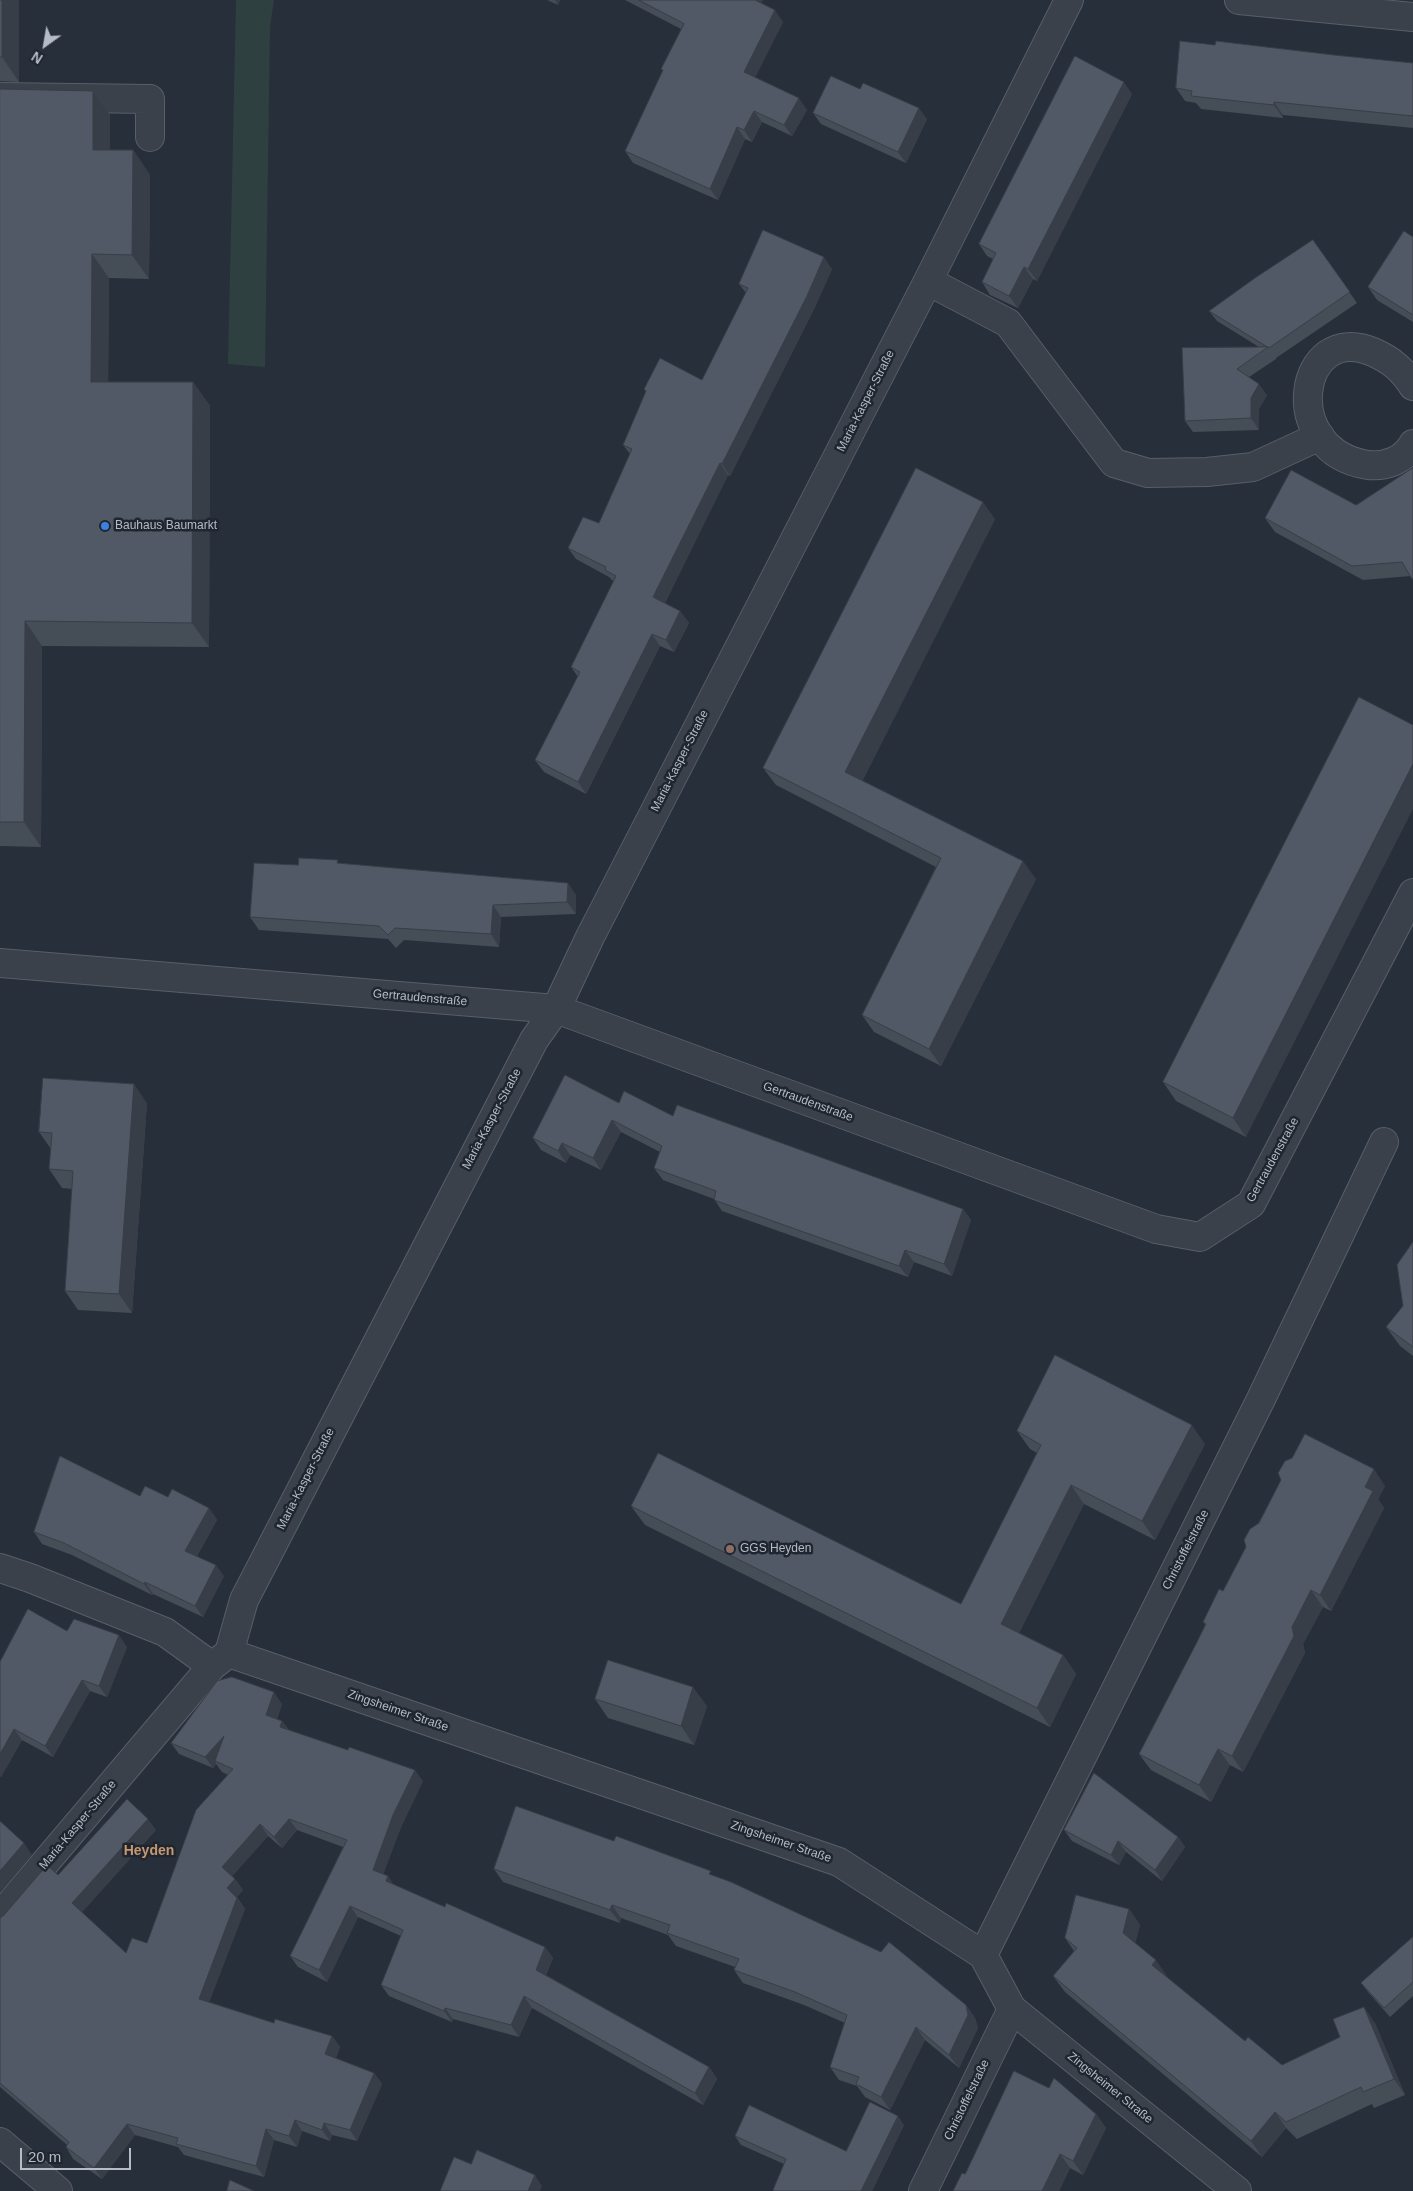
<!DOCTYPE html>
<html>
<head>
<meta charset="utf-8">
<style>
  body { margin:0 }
  #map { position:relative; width:1413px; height:2191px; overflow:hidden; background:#272f3a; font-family:Arial,sans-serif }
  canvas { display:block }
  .north { position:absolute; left:20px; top:20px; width:50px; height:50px; -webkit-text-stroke:4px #1f2630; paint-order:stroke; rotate:212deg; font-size:14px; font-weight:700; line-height:20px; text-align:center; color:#b6bcc6 }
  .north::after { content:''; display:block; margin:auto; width:18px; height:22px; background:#b6bcc6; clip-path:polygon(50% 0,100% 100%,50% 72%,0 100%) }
  .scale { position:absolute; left:20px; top:2148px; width:111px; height:22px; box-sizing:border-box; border:2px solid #b6bcc6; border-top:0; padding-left:6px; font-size:15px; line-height:18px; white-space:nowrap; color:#b6bcc6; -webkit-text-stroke:4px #1f2630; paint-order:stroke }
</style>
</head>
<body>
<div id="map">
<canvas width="1413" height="2191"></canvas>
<div class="north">N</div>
<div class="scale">20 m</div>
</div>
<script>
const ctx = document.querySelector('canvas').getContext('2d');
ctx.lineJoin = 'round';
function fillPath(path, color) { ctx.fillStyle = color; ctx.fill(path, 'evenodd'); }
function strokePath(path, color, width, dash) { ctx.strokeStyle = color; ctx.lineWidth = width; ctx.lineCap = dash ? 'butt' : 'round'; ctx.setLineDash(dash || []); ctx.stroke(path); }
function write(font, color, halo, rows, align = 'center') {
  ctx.font = font + ' Arial,sans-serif'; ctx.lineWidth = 5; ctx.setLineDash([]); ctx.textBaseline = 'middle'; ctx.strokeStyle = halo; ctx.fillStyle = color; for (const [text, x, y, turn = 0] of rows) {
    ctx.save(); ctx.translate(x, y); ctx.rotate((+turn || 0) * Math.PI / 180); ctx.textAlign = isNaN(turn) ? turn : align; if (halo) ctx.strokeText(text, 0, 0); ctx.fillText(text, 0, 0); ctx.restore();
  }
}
fillPath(new Path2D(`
  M236 0H274L270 27 265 367 228 364Z`), '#2f4040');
const minor = new Path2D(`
  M1239 0 1413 17
  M0 97 150 99V137
  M928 281 1008 323 1114 463 1148 473 1207 472 1253 467 1320 436
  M1413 386C1402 369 1391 360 1373 352 1298 320 1277 451 1368 465 1386 467 1404 460 1413 444
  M0 963 556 1009 1156 1229 1200 1237 1251 1204 1413 893
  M0 1568 30 1578 165 1632 212 1666
  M229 1653 839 1862 983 1955 1012 2009 1237 2191
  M0 1916 212 1666 229 1653 244 1600 534 1040 556 1009 590 937 928 281 1069 0
  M983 1955 1261 1399 1384 1142
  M0 2142 58 2191
  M923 2191 1012 2009`);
strokePath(minor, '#585f69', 30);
strokePath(minor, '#3a414b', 28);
fillPath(new Path2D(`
  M0 0 19 82 0 81Z
  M547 0H560L558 5Z
  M625 0H763L761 3 783 22 755 77 807 110 792 136 762 122 752 142 745 139 718 200 633 163 625 151 663 71 661 69 681 29Z
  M1334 55 1413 63V128L1283 115V118L1201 109 1196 103 1185 101 1176 88Z
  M0 89 93 91 110 115V150H133L150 175 149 279 109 278 108 382H193L210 406 209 647 42 646 41 847 0 846Z
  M1132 94 1037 281 1033 279 1018 308 990 295 982 282 993 259 987 256 979 244Z
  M813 113 927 119 906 163 821 124Z
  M1413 237V322L1377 300 1368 287Z
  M1313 240 1357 303 1276 358V359L1249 377 1267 395 1259 409V430L1193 432 1185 421 1259 347 1217 321 1209 311Z
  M832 269 815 307 730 476 728 475 665 603 680 611 689 623 674 652 660 646 586 794 544 772 535 760 578 677 571 667 614 582 609 577 576 559 568 548 599 523 630 454 623 445 646 392 644 389 702 380 746 293 739 284Z
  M1413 468V580L1411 576 1363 580 1275 532 1265 518 1356 505Z
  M995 519 862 781 1036 879 941 1066 874 1032 862 1015 936 867 776 785 763 768Z
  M1359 697 1246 1137 1176 1101 1163 1082Z
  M340 863 576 895V914L501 917 499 947 404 940 396 948 388 939 259 930 250 917 298 865Z
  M147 1103 132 1313 78 1310 65 1291 72 1189 62 1188 49 1169 51 1149 39 1132Z
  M619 1103 673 1116 963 1209 971 1220 952 1276 914 1262 908 1277 722 1211 714 1199 663 1180 654 1168 660 1152 621 1132 601 1170 570 1155 566 1163 541 1150 533 1138Z
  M1413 1242V1356L1400 1346 1386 1327 1403 1306Z
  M1017 1431 1205 1444 1155 1540 1084 1504 1019 1633 1063 1655 1076 1674 1050 1727 645 1525 631 1506 961 1604 1037 1453 1030 1449Z
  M1281 1480 1385 1486 1378 1499 1384 1508 1331 1611 1323 1607 1303 1644 1305 1653 1243 1772 1230 1765 1211 1802 1151 1770 1139 1754 1196 1644 1205 1625 1203 1622 1223 1591Z
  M140 1496 168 1497 209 1508 217 1520 197 1556 224 1576 203 1617 153 1594 152 1595 72 1555 42 1544 34 1532Z
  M67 1631 127 1647 107 1697 90 1691 53 1757 22 1740 1 1777 0 1776V1662Z
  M595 1699 707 1706 694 1745 608 1718Z
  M282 1704 277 1719 282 1721 289 1730 423 1781 401 1827 383 1874 388 1876 393 1885 445 1907 545 1947 553 1958 546 1975 709 2067 717 2079 703 2105 532 2008 519 2037 453 2019 452 2022 389 1996 381 1985 401 1936 358 1917 327 1982 298 1967 290 1956 343 1847 297 1830 282 1848 268 1836 232 1876 235 1879 243 1890 237 1897 245 1909 209 2002 274 2023 332 2036 340 2047 336 2058 374 2073 382 2084 357 2141 332 2135 330 2141 302 2131 297 2147 274 2140 264 2177 184 2155 178 2147 135 2135 102 2179 73 2159 66 2147 67 2145 0 2087V1918L58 1875 156 1830 82 1912 126 1953 147 1943 228 1775 222 1772 216 1764 213 1768 179 1754 171 1743Z
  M1064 1830 1178 1837 1185 1847 1162 1881 1126 1852 1119 1865 1072 1841Z
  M494 1869 714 1876 966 2005 975 2018 978 2028 959 2068 925 2040 890 2110 865 2097 857 2086 839 2080 830 2067 845 2023 804 2005 743 1983 734 1970 735 1967 676 1946 668 1935 621 1918 620 1923 503 1882Z
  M1129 1909 1140 1925 1135 1943 1167 1977 1245 2041 1282 2065 1375 2023 1405 2095 1374 2108 1372 2104 1297 2139 1286 2128 1262 2157 1065 1992 1053 1976 1074 1951 1065 1938Z
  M1413 1937V1996L1390 2017 1368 1992 1361 1983Z
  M1096 2114 1106 2128 1083 2175 1070 2168 1059 2191H953L965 2174Z
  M904 2125 872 2191H773V2190L784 2164 741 2145 735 2136 846 2151Z`), '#454d57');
fillPath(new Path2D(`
  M2 0H19V82L2 57Z
  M555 0H560L558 5Z
  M752 0H763L758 9Z
  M775 10 783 22 752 84 744 72Z
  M1124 82 1132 94 1037 281 1028 269Z
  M93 91 110 115V175L93 150Z
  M799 98 807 110 792 136 784 125Z
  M1274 102 1283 115V118L1274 105Z
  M919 108 927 119 906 163 898 152Z
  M754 111 762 122 752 142 744 130Z
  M737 127 745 139 718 200 710 189Z
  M133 150 150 175 149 279 132 255Z
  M92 254 109 278 108 406 91 382Z
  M824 257 832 269 815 307 730 476 722 464Z
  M1024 267 1033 279 1018 308 1009 296Z
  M193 382 210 406 209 647 192 623Z
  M1259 384 1267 395 1259 409V430L1251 418V398Z
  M720 463 728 475 662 609 653 597Z
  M983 502 995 519 858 790 845 772Z
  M680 611 689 623 674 652 666 640Z
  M25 621 42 646 41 847 24 822Z
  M652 634 660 646 586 794 578 782Z
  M1413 764V809L1246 1137 1233 1118Z
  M1023 861 1036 879 941 1066 929 1049Z
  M568 883 576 895V914L567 902Z
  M493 905 501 917 499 947 491 934Z
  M134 1084 147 1103 132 1313 119 1294Z
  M612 1120 621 1132 601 1170 593 1158Z
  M562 1143 570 1155 566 1163 558 1151Z
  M963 1209 971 1220 952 1276 944 1264Z
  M905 1250 914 1262 908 1277 899 1266Z
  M1192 1425 1205 1444 1155 1540 1142 1521Z
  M1374 1469 1385 1486 1378 1499 1384 1508 1331 1611 1320 1595 1365 1487Z
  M1071 1485 1084 1504 1014 1643 1001 1624Z
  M209 1508 217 1520 193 1562 185 1551Z
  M216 1565 224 1576 203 1617 195 1606Z
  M145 1582 153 1594 152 1595 144 1584Z
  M1311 1590 1323 1607 1303 1644 1305 1653 1243 1772 1232 1756 1292 1627Z
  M119 1635 127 1647 107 1697 99 1686Z
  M1063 1655 1076 1674 1050 1727 1037 1708Z
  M82 1680 90 1691 53 1757 45 1746Z
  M693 1687 707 1706 694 1745 681 1726Z
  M274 1692 282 1704 274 1726 266 1715Z
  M282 1721 290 1732 280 1727Z
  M14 1729 22 1740 1 1777 0 1776V1754Z
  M224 1736 215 1761 216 1764 213 1768 205 1757Z
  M1218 1749 1230 1765 1211 1802 1199 1785Z
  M415 1770 423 1781 401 1827 381 1881 373 1870 393 1815Z
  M148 1819 156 1830 80 1914 72 1903Z
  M289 1819 297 1830 282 1848 274 1837Z
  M260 1824 268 1836 230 1879 222 1867Z
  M1178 1837 1185 1847 1162 1881 1155 1870Z
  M1118 1841 1126 1852 1119 1865 1111 1855Z
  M24 1843 32 1855 0 1892V1871Z
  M388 1876 396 1888 386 1881Z
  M235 1879 243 1890 235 1899 227 1888Z
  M237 1898 245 1909 206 2010 199 1999Z
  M612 1905 621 1918 620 1923 610 1910Z
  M350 1906 358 1917 327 1982 319 1970Z
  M1129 1909 1140 1925 1134 1949 1123 1933Z
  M545 1947 553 1958 543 1981 536 1970Z
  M1156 1960 1167 1976 1164 1981 1152 1965Z
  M524 1996 532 2008 519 2037 511 2025Z
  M966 2005 975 2018 978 2028 959 2068 949 2055Z
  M1364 2007 1375 2023 1405 2095 1394 2079Z
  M445 2008 453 2019 452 2022 444 2011Z
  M916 2027 925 2040 890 2110 881 2097Z
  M332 2036 340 2047 333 2065 325 2054Z
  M709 2067 717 2079 703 2105 695 2093Z
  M374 2073 382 2084 357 2141 350 2130Z
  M1275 2112 1286 2128 1262 2157 1251 2141Z
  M1096 2114 1106 2128 1083 2175 1073 2161Z
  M898 2116 904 2125 872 2191H861Z
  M295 2120 302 2131 297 2147 289 2136Z
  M324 2123 332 2135 330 2141 322 2130Z
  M127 2124 135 2135 102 2179 94 2168Z
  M266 2129 274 2140 264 2177 256 2166Z
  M1060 2154 1070 2168 1059 2191H1042Z
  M535 2175 542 2186 540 2191H528Z`), '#383e47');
const building = new Path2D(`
  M0 0H2V57H0Z
  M639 0H755L775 10 744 72 799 98 784 125 754 111 744 130 737 127 710 189 625 151 663 70 661 69 684 24Z
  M1180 41 1215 45 1216 41 1334 55 1413 63V116L1274 102V105L1191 96 1192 91 1176 88Z
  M1075 56 1124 82 1028 269 1024 267 1009 296 982 282 996 253 979 244Z
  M831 76 860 89 863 83 919 108 898 152 813 113Z
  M0 89 93 91V150H133L132 255 92 254 91 382H193L192 623 25 621 24 822H0Z
  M763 230 824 257 807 296 722 464 720 463 653 597 680 611 666 640 652 634 578 782 535 760 580 672 571 667 616 576 605 570 606 567 568 548 583 517 599 523 632 449 623 445 646 391 644 389 660 358 702 380 748 288 739 284Z
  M1404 231 1413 237V315L1368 287Z
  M1313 240 1350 292 1269 348 1209 311 1255 278Z
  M1268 347 1237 369 1259 384 1251 398V418L1185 421 1182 348Z
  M916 468 983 502 845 772 1023 861 929 1049 862 1015 941 858 763 768Z
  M1413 468V578L1412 579 1402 562 1352 566 1265 518 1291 470 1356 505Z
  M1359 697 1413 725V764L1233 1118 1163 1082Z
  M299 858 338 860 337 863 568 883 567 902 493 905 491 934 395 928 388 935 379 926 250 917 254 863 298 865Z
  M565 1075 619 1103 624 1091 673 1116 677 1105 963 1209 944 1264 905 1250 899 1266 714 1200 716 1191 654 1168 662 1146 612 1120 593 1158 562 1143 558 1151 533 1138Z
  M43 1078 134 1084 119 1294 65 1291 73 1171 49 1169 52 1133 39 1132Z
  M1413 1242V1347L1386 1327 1403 1306 1397 1265Z
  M1055 1355 1192 1425 1142 1521 1071 1485 1001 1624 1063 1655 1037 1708 631 1506 658 1453 961 1604 1041 1445 1017 1431Z
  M1305 1434 1374 1469 1365 1487 1373 1491 1320 1595 1311 1590 1292 1627 1294 1636 1232 1756 1218 1749 1199 1785 1139 1754 1196 1644 1206 1624 1203 1622 1219 1589 1223 1591 1246 1547 1244 1540 1250 1529 1259 1523 1281 1480 1278 1473 1285 1461 1292 1458Z
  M60 1456 140 1496 145 1486 168 1497 172 1489 209 1508 185 1551 216 1565 195 1606 145 1582 144 1584 64 1543 34 1532Z
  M28 1609 67 1631 74 1619 119 1635 99 1686 82 1680 45 1746 14 1729 0 1754V1662Z
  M608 1660 693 1687 681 1726 595 1699Z
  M232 1677 274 1692 266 1715 282 1721 280 1727 348 1750 349 1747 415 1770 393 1815 373 1870 388 1876 386 1881 445 1907 446 1903 545 1947 536 1970 709 2067 695 2093 524 1996 511 2025 445 2008 444 2011 381 1985 403 1930 350 1906 319 1970 290 1956 347 1840 289 1819 274 1837 260 1824 222 1867 235 1879 227 1888 237 1898 199 1999 274 2023 275 2019 332 2036 325 2054 374 2073 350 2130 324 2123 322 2130 295 2120 289 2136 266 2129 256 2166 176 2144 178 2138 127 2124 94 2168 66 2147 69 2142 0 2083V1918L4 1915 47 1865 58 1875 127 1799 148 1819 72 1903 126 1953 132 1938 147 1943 196 1810 233 1769 215 1761 224 1736 205 1757 171 1743 217 1681Z
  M1094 1773 1178 1837 1155 1870 1118 1841 1111 1855 1064 1830Z
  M516 1806 614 1841 616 1836 711 1871 709 1874 731 1882 881 1952 889 1942 966 2005 968 2015 949 2055 916 2027 881 2097 856 2084 859 2077 830 2067 847 2015 795 1992 734 1970 739 1959 667 1933 670 1925 612 1905 610 1910 494 1869Z
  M0 1821 24 1843 0 1871Z
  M1076 1895 1129 1909 1123 1933 1156 1960 1152 1965 1245 2041 1248 2037 1282 2065 1340 2037 1333 2019 1364 2007 1394 2079 1363 2092 1361 2087 1286 2122 1275 2112 1251 2141 1053 1976 1077 1948 1065 1938Z
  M1413 1937V1982L1384 2008 1361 1983Z
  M1014 2071 1049 2088 1054 2078 1096 2114 1073 2161 1060 2154 1042 2191H953L962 2173 965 2174Z
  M870 2102 898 2116 861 2191H775L773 2190 786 2159 735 2136 749 2105 846 2151Z
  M477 2150 535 2175 528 2191H440L454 2157 471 2164Z
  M230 2180 254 2191H227Z`);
fillPath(building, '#505965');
strokePath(building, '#383e47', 1);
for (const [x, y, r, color] of [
  [105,526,5,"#3f7fe0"],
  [730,1549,5,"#8d6e63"]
]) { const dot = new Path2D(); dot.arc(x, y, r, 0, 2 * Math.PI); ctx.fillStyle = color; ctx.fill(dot); strokePath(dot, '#1f2630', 2); }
write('12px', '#b6bcc6', '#1f2630', [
  ["Maria-Kasper-Straße",866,401,-63],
  ["Maria-Kasper-Straße",680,761,-63],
  ["Gertraudenstraße",420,998,5],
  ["Gertraudenstraße",808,1102,20],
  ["Maria-Kasper-Straße",492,1119,-62],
  ["Gertraudenstraße",1273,1160,-61],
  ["Maria-Kasper-Straße",306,1479,-63],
  ["Christoffelstraße",1186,1550,-63],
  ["Zingsheimer Straße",398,1711,19],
  ["Maria-Kasper-Straße",78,1825,-50],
  ["Zingsheimer Straße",781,1842,19],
  ["Zingsheimer Straße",1110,2088,39],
  ["Christoffelstraße",967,2100,-64]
]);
write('12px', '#b6bcc6', '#1f2630', [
  ["Bauhaus Baumarkt",115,526],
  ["GGS Heyden",740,1549]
], 'left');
write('bold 14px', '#c79971', '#1f2630', [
  ["Heyden",149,1851]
]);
</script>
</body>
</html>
